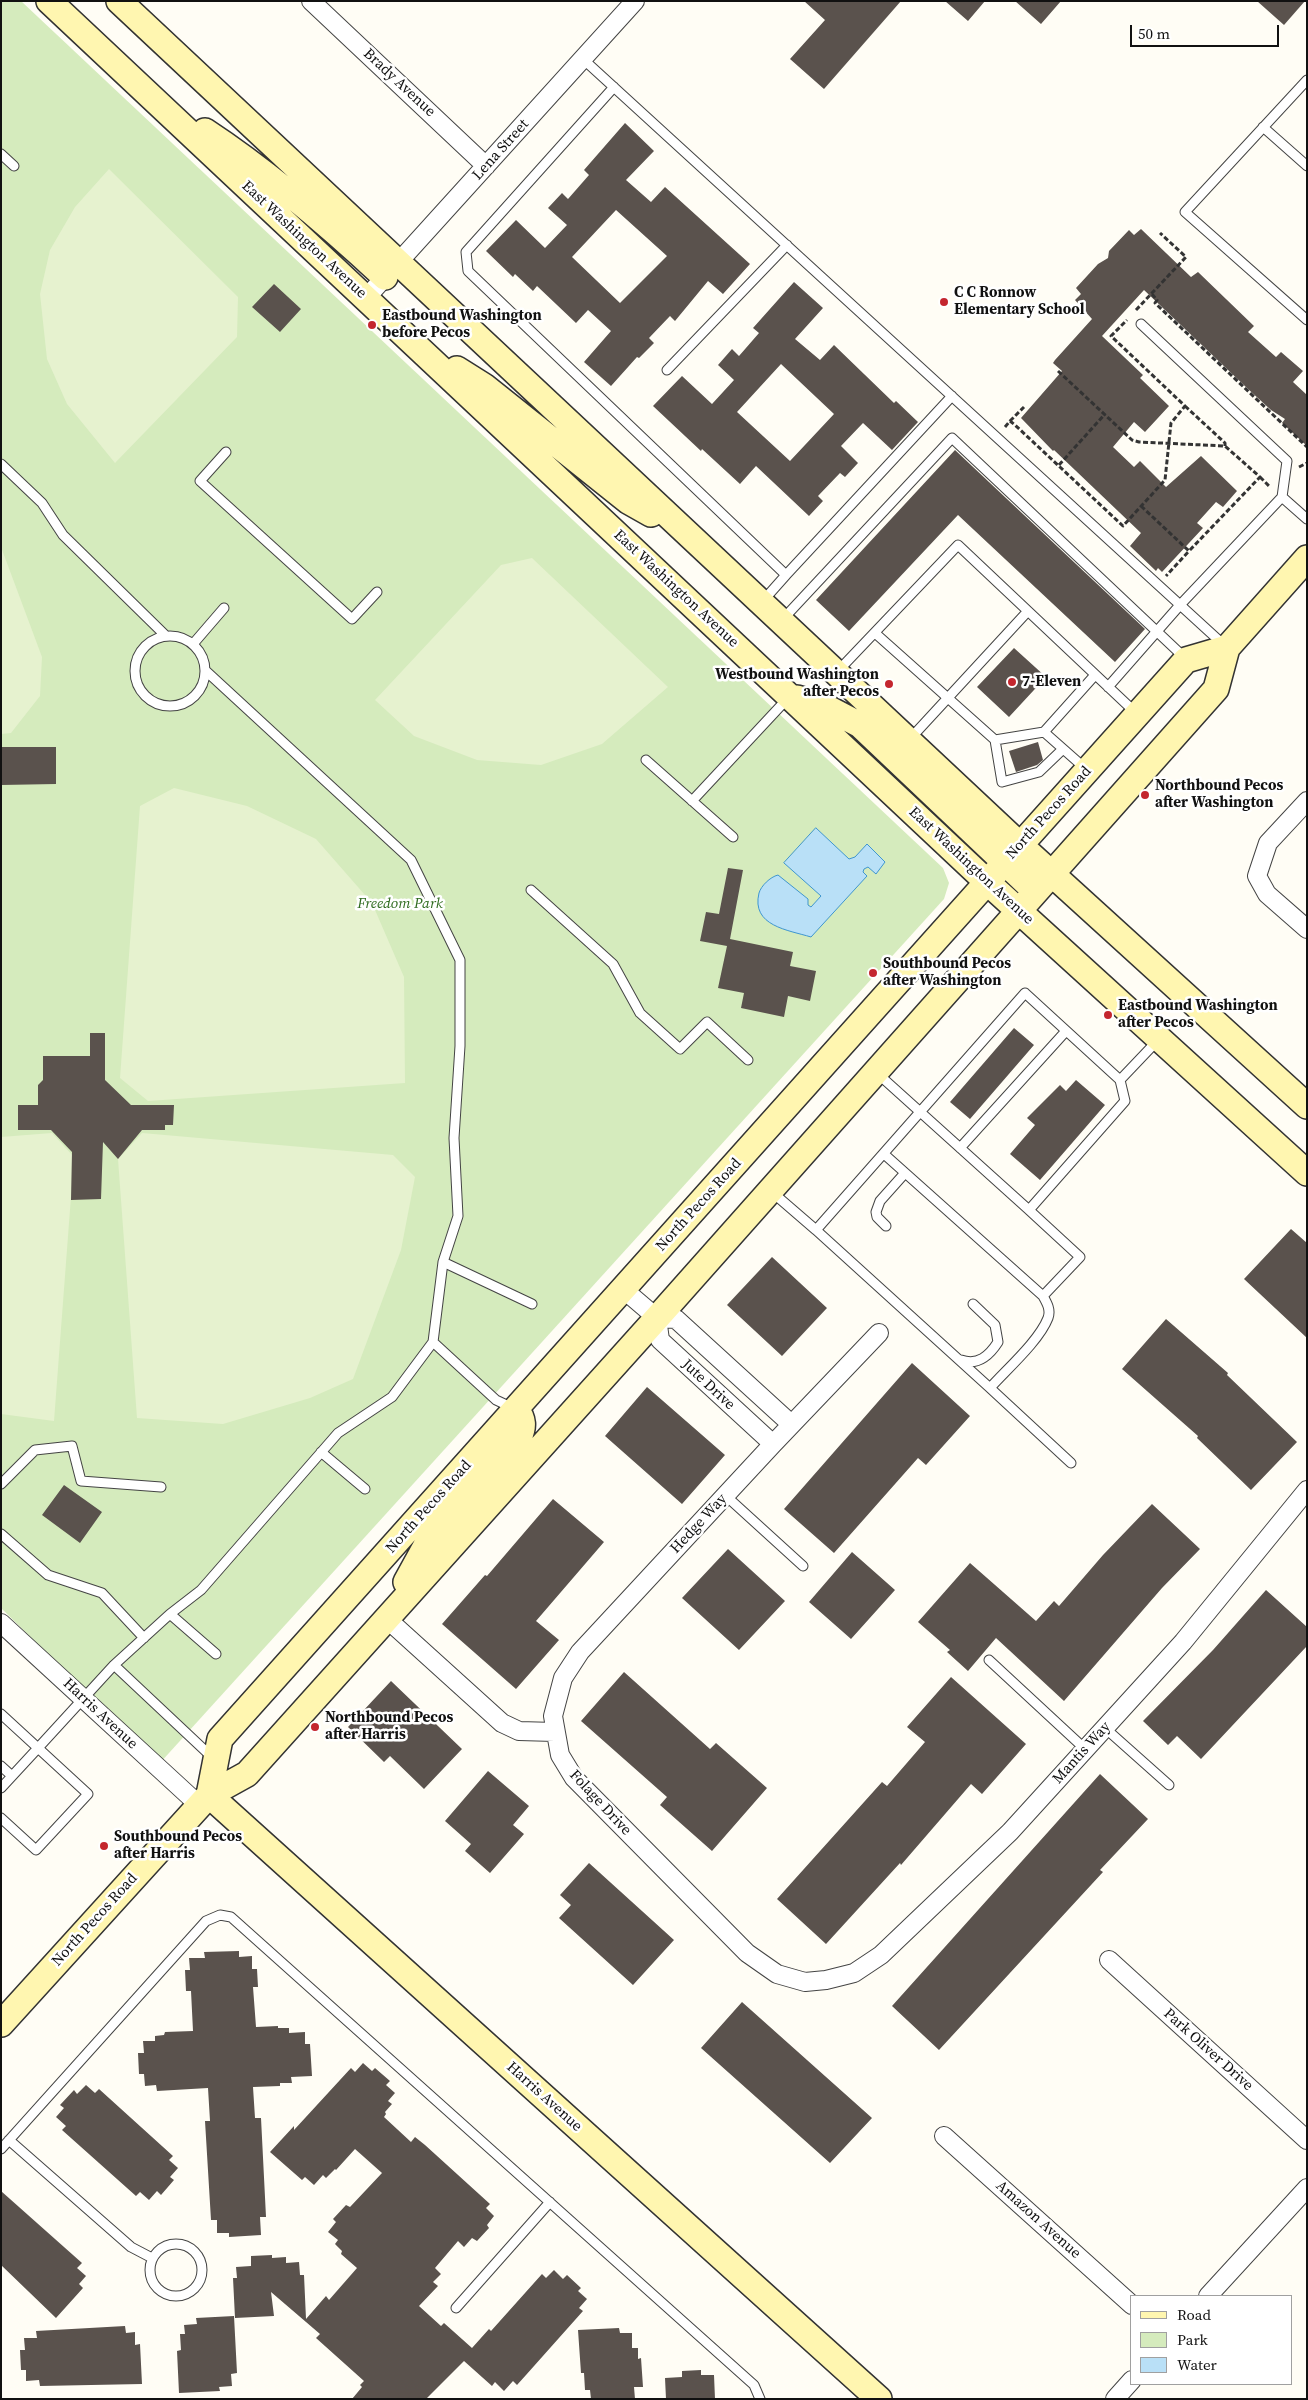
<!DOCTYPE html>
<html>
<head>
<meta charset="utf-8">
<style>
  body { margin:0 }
  #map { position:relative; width:1308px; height:2400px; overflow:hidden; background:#fffdf5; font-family:"Source Serif 4",serif }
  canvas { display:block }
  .frame { position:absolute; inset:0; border:2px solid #111; pointer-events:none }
  .legend { position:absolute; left:1130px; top:2295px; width:162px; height:90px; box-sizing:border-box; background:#fff; border:1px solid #a0a0a0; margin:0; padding:6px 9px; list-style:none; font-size:15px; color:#111 }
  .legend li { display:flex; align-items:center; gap:10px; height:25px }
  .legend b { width:25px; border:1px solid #a0a0a0 }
  .scale { position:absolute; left:1130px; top:25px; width:149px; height:22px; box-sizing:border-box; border:2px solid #111; border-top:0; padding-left:6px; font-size:15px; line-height:18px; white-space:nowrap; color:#111; -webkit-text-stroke:4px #fff; paint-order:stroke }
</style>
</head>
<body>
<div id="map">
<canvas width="1308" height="2400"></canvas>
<div class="frame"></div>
<ul class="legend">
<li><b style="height:6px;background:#fff6b0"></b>Road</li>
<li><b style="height:14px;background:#d5ebbd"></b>Park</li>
<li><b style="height:14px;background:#b9e0f7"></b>Water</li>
</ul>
<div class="scale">50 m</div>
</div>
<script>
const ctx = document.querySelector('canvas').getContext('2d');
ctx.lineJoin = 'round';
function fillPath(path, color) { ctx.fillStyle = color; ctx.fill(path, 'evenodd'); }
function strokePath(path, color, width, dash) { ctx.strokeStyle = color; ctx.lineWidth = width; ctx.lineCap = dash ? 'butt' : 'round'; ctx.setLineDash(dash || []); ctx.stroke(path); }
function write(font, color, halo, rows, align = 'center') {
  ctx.font = font + ' "Source Serif 4",serif'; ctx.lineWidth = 5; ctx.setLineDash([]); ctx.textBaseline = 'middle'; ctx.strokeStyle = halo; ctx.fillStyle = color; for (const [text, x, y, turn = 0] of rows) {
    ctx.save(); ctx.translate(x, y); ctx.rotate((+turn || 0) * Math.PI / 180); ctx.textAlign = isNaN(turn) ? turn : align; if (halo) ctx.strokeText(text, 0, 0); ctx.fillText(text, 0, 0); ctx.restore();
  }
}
fillPath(new Path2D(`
  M1 1H21L943 868 949 883 944 899 159 1764 1 1608Z`), '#d5ebbd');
fillPath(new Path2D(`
  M109 169 238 297 237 337 115 463 67 404 47 359 40 294 50 250 75 207Z
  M1 547 42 657 40 696 11 733 1 734Z
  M532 558 668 687 602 744 541 765 477 760 414 736 375 700 501 565Z
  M174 788 247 806 316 839 372 903 404 977 405 1083 148 1101 120 1078 140 806Z
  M52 1133 74 1157 54 1421 1 1414V1137Z
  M142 1133 393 1155 415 1177 401 1250 353 1379 310 1398 223 1424 137 1418 118 1159Z`), '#e6f2cf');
const water = new Path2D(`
  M816 828 849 859 855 857 867 844 885 862 876 874 868 867 864 869 863 872 867 876 811 937C788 930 751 926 759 893 761 886 770 877 778 875L808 899V905L811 907 821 896 784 863Z`);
fillPath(water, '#b9e0f7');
strokePath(water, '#3f96cf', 1);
fillPath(new Path2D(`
  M804 1H901L824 89 790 59 825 20Z
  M945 1H985L968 21Z
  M1015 1H1061L1041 24Z
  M1257 1H1305L1284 25Z
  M625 123 654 151 626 180 651 202 665 187 750 264 723 294 708 281 675 321 670 316 649 338 654 343 639 358 637 357 611 386 584 362 611 331 588 310 576 323 537 286 533 291 515 274 513 277 486 251 516 220 545 248 567 225 548 208 562 193 568 199 589 175 584 170ZM616 210 667 256 620 303 572 257Z
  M1141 229 1191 277 1198 272 1254 326 1248 332 1276 357 1281 352 1303 371 1293 382 1307 395V446L1282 423 1285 419 1271 410 1248 389 1144 290 1102 336 1143 375 1140 378 1169 406 1145 432 1134 422 1113 447 1134 467 1140 461 1166 487 1201 456 1237 491 1223 507 1216 502 1197 523 1203 528 1162 572 1158 568 1156 571 1130 546 1141 533 1054 450 1053 451 1021 418 1062 371 1053 363 1055 360 1092 319 1075 300 1081 294 1076 288 1098 264 1108 258 1109 251 1129 230 1134 235Z
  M794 282 823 308 795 339 820 360 834 345 894 403 896 401 918 422 892 450 863 423 841 446 858 463 845 477 840 473 818 496 823 501 809 516 756 466 740 484 702 449 701 451 653 406 682 376 712 404 734 380 718 365 732 349 739 356 759 333 753 328ZM781 364 834 414 790 461 737 412Z
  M274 284 301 309 280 332 252 307Z
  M955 450 1145 629 1115 662 958 515 849 631 816 600Z
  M1014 648 1046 677 1009 717 977 687Z
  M1038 742 1043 760 1037 765 1016 772 1009 751Z
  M1 747H56V784L1 785Z
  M728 868 743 870 730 939 793 952 790 966 816 971 810 1001 788 996 784 1017 741 1008 744 993 718 988 727 946 700 941 706 912 719 914Z
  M1014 1028 1034 1045 970 1119 950 1102Z
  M90 1033H105V1080L131 1105H174L173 1125H165V1130H142L118 1159 103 1142 101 1199 71 1200 72 1152 51 1130H18V1105H38V1085L43 1080V1056H90Z
  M1076 1080 1105 1105 1040 1180 1010 1154 1035 1125 1027 1118 1060 1085 1066 1091Z
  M1291 1229 1307 1243V1338L1244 1279Z
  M772 1257 827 1308 782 1356 727 1305Z
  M1166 1319 1228 1373 1227 1375 1297 1442 1251 1490 1197 1438 1198 1436 1122 1369Z
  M912 1363 970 1416 926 1465 918 1458 834 1553 784 1509Z
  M647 1387 725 1455 682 1504 605 1436Z
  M64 1485 102 1512 80 1543 42 1515Z
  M553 1499 604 1542 536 1621 559 1640 516 1689 442 1624 485 1575 487 1576Z
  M1152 1504 1200 1549 1162 1588 1064 1701 996 1638 968 1671 947 1652 950 1650 918 1622 970 1563 1036 1621 1054 1601 1059 1606 1103 1555Z
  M728 1549 785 1601 739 1650 682 1598Z
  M852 1552 895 1590 851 1639 809 1602Z
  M1266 1590 1307 1627V1646L1201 1759 1177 1736 1168 1745 1143 1721 1213 1650Z
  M624 1672 710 1749 716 1743 767 1788 712 1851 660 1805 667 1797 581 1721Z
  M951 1677 1026 1744 982 1794 971 1784 901 1865 900 1863 826 1944 777 1899 882 1782 887 1786 925 1742 907 1727Z
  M391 1681 462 1749 424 1789 390 1756 384 1762 348 1727Z
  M488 1771 529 1806 513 1825 524 1834 490 1873 465 1851 471 1844 445 1821Z
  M1100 1774 1148 1819 1100 1870 1103 1872 939 2050 892 2006Z
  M589 1863 674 1940 633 1985 559 1918 571 1905 560 1895Z
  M239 1951V1957L252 1956V1969H257L258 1987H253L256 2027 278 2026V2028H289V2033L305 2032V2044H310L312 2076 291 2077 292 2083H280V2086L253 2087 255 2118H261L266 2217H260L261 2235 229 2237V2233H217V2220H211L205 2121H210L208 2088 157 2091 156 2085 145 2086 144 2074H139L138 2053H144L143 2041H155V2036L164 2035 165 2032 193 2031 191 1991H186L185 1970H190L189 1958H205L204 1952Z
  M742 2002 872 2118 830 2163 701 2048Z
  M363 2063 372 2071 375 2068 390 2081 386 2085 395 2093 388 2101 392 2104 385 2112 386 2114 384 2117 411 2142 415 2137 425 2145 490 2204 486 2208 494 2216 487 2225 489 2228 477 2241 472 2238 464 2247 458 2241 435 2268 441 2274 433 2282 438 2286 419 2306 441 2326 444 2323 472 2348 489 2329 491 2331 542 2274 546 2278 554 2270 563 2279 567 2275 581 2288 578 2291 587 2299 579 2308 583 2311 526 2375 517 2385 513 2381 504 2391 495 2382 492 2386 464 2361 426 2399H352L362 2387 360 2385 364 2381 316 2338 320 2334 271 2292 274 2316 235 2318 233 2278H237L236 2267 251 2266V2256L272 2255V2258L286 2257V2263L299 2262 300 2275H304L306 2319 326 2296 329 2300 357 2268 341 2254 342 2251 335 2244 338 2240 328 2232 336 2222 333 2219 346 2205 350 2207 382 2173 355 2149 336 2170 335 2169 326 2178 323 2175 314 2185 305 2177 302 2180 270 2152 294 2126V2130L351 2068 355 2072Z
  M86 2085 95 2093 99 2089 173 2156 169 2160 178 2168 170 2177 174 2180 161 2195 157 2191 149 2200 140 2192 136 2196 62 2130 66 2126 56 2117 64 2108 60 2105 74 2090 77 2094Z
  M1 2191 82 2263 77 2268 86 2276 79 2284 83 2288 56 2318 1 2265Z
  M234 2316 237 2373 231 2374 232 2386 219 2387 220 2391 179 2393 177 2351 181 2350 180 2334H185L184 2325 197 2324 196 2318Z
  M125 2326 126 2333 135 2332V2345L140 2344 142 2384 40 2386 39 2380 26 2381V2370H21L20 2350H25L24 2338H37L36 2331Z
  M619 2328 620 2333H632V2348H638V2359L641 2358 643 2387H634L635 2399H591L590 2390H585L584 2373H581L578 2330Z
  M701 2370V2375H714L715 2399H666L665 2378 682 2377V2371Z`), '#5a524d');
const lane = new Path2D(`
  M583 59 1225 646
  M1307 80 1185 212 1307 320
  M614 87 466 252 468 271 786 575 762 602
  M1263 127 1307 166
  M1 154 14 166
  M1141 324 1287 461 1282 497
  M667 370 787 245
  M226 452 200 481 352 619 377 592
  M1 464 42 503 63 535 166 636
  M786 575 952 396
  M783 619 952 438 1186 659
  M875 633 995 740 1044 732 1095 675
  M135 671a35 35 0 1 1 70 0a35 35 0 1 1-70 0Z
  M193 644 224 608
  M838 671 958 545 1137 714
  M1108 687 1180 605 1282 497 1307 519
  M1044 732 1087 770
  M909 740 1028 611
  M995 740 1002 782 1039 772 1063 749
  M646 760 733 837
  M692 801 788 698
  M531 890 613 964 640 1013 680 1049 707 1022 748 1060
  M877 1073 1029 1210 1125 1101 1120 1080
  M960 1148 1066 1031
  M884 1154 1043 1296 1080 1257 1029 1210
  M772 1192 816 1230 1025 993 1120 1080 1159 1039
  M886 1226 877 1217 876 1212 880 1201 905 1173
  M816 1230 990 1388
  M443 1262 532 1304
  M1043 1296C1047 1303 1051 1310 1048 1318 1039 1341 1007 1369 990 1388L1071 1463
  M433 1342 496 1400 513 1408
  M961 1360C978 1366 989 1356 998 1342L995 1325 973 1304
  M321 1452 365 1489
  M1 1484 35 1450 72 1446 81 1481 161 1487
  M725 1495 803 1566
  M1 1534 48 1575 102 1593 144 1638
  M170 1614 201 1590 338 1433 392 1397 433 1342 443 1262 458 1216 454 1138 460 1046V960L411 860 206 671
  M989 1660 1085 1749
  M114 1665 170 1614 216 1654
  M1 1714 38 1748 114 1665 214 1759
  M1105 1728 1169 1785
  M1 1766 12 1776
  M1 1788 38 1748 88 1794 36 1850 1 1818
  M9 2140 131 2247 152 2258
  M1 2149 206 1921 220 1915 231 1917 754 2385 760 2399
  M150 2270a26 26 0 1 1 52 0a26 26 0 1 1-52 0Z
  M456 2308 550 2202`);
const street = new Path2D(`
  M311 1 486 166
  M366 298 635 1
  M1307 801 1268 843 1257 876 1267 894 1307 929
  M623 1289 657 1318 676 1319 791 1424
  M657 1318 660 1340 773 1444
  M879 1333 773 1444 580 1652 563 1678 553 1716 560 1755 574 1778 747 1953 777 1974 805 1982 826 1980 854 1973 881 1955 1010 1832 1183 1642 1307 1490
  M386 1618 502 1723 519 1731 555 1732
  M1 1623 199 1805
  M1109 1960 1307 2140
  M944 2136 1132 2305
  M1208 2296 1307 2188
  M1115 2399 1132 2380`);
const secondary = new Path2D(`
  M49 1 987 882 1307 1173
  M119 1 1020 845 1307 1106
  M205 131C269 173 329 225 385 277
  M457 369 484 386 628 501 651 514
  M797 698 822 705 860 725 1035 891
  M406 1582 428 1542 519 1438C524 1427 524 1419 516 1409
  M209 1795 220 1739 1186 660 1227 648
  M209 1795 879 2399
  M1 2024 209 1795 247 1774 657 1318 1216 689 1227 648 1307 558`);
strokePath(lane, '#444', 11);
strokePath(street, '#444', 20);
strokePath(secondary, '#333', 28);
strokePath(new Path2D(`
  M1152 294 1157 300 1155 303 1307 447
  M1136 310 1186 257 1160 233
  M1058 371 1132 440 1139 442 1225 446 1260 477 1189 551
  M1185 406 1225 443V446
  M1010 421 1024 407
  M1005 427 1010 421 1015 425 1123 526 1165 480 1171 423 1185 406 1111 336 1127 320
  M1059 465 1105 414
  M1299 467 1307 463
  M1260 477 1270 487
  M1141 506 1189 551 1166 576`), '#333', 3, [5, 2.5]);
strokePath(lane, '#fff', 9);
strokePath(street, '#fff', 18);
strokePath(secondary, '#fff6b0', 25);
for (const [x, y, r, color] of [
  [944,302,5,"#c4262e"],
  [372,325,5,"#c4262e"],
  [1012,682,5,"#c4262e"],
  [889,684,5,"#c4262e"],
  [1145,795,5,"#c4262e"],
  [873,973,5,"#c4262e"],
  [1108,1015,5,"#c4262e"],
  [315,1727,5,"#c4262e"],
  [104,1846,5,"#c4262e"]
]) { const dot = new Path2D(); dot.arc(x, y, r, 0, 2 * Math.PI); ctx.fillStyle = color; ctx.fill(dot); strokePath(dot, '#fff', 2); }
write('15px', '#111', '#fff', [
  ["Brady Avenue",399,83,43],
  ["Lena Street",501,150,-48],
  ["East Washington Avenue",304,240,43],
  ["East Washington Avenue",676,589,43],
  ["North Pecos Road",1049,813,-48],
  ["East Washington Avenue",971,866,43],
  ["North Pecos Road",699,1205,-48],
  ["Jute Drive",708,1385,43],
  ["North Pecos Road",429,1507,-48],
  ["Hedge Way",699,1524,-47],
  ["Harris Avenue",100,1714,43],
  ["Mantis Way",1082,1753,-48],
  ["Folage Drive",600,1803,47],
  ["North Pecos Road",95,1920,-48],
  ["Park Oliver Drive",1208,2050,42],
  ["Harris Avenue",544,2097,42],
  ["Amazon Avenue",1038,2220,42]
]);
write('bold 15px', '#111', '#fff', [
  ["C C Ronnow",954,293],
  ["Elementary School",954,310],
  ["Eastbound Washington",382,316],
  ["before Pecos",382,333],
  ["Westbound Washington",879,675,"right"],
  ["after Pecos",879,692,"right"],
  ["7-Eleven",1022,682],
  ["Northbound Pecos",1155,786],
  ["after Washington",1155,803],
  ["Southbound Pecos",883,964],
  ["after Washington",883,981],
  ["Eastbound Washington",1118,1006],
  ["after Pecos",1118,1023],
  ["Northbound Pecos",325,1718],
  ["after Harris",325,1735],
  ["Southbound Pecos",114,1837],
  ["after Harris",114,1854]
], 'left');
write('italic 15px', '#2f6b1f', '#fff', [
  ["Freedom Park",400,904]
]);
</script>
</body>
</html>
